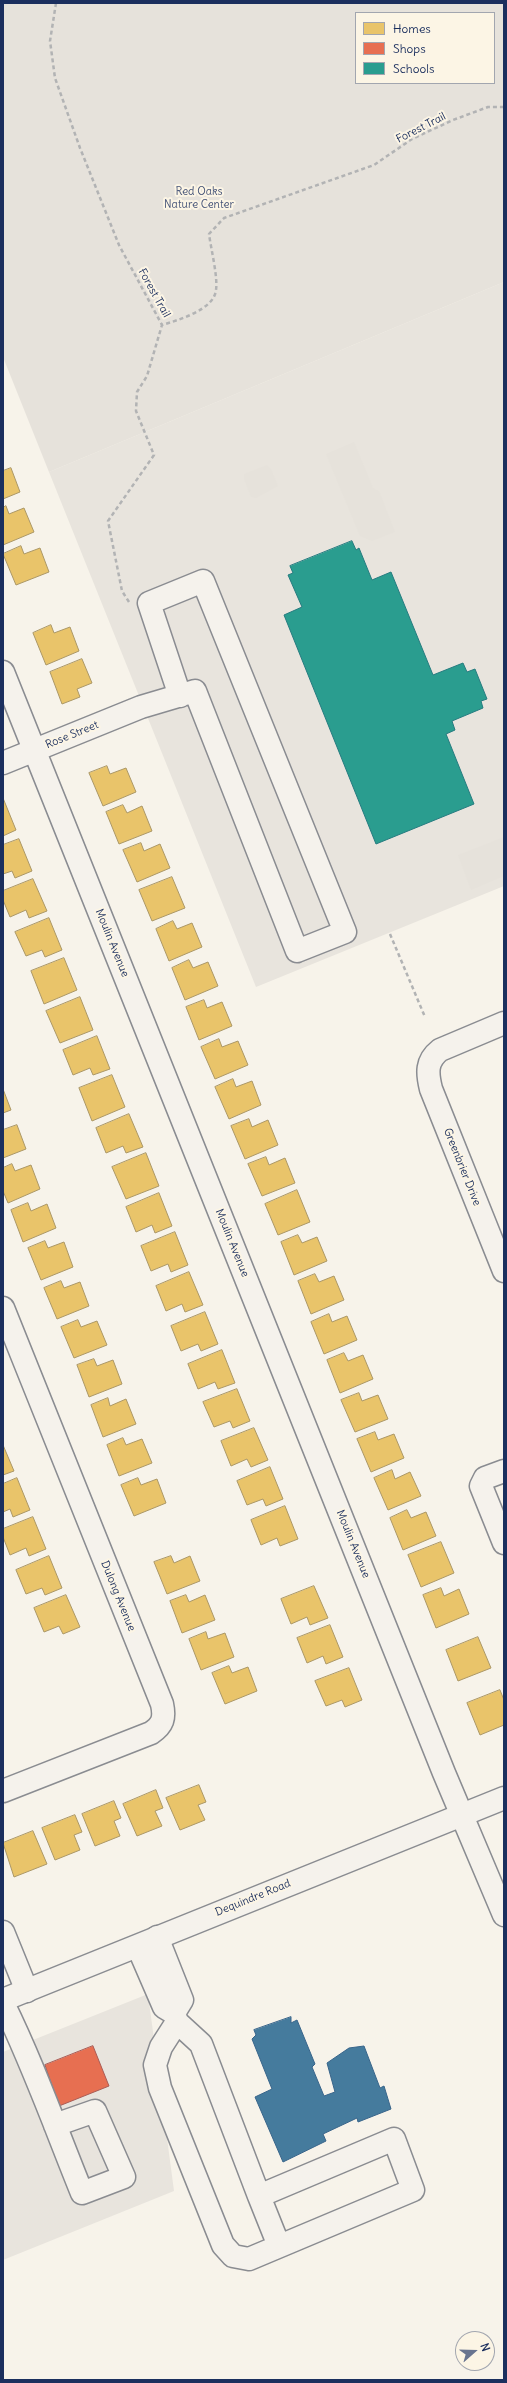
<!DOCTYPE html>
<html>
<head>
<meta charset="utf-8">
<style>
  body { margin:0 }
  #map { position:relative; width:507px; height:2383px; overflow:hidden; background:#f7f3ea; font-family:Delius,sans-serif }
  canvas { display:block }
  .frame { position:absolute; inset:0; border:4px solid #1b2f5e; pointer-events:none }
  .legend { position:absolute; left:355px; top:12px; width:140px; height:72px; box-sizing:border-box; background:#fcf5e5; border:1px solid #a2a6af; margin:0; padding:5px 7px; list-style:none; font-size:12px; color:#1b2f5e }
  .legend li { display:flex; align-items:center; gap:8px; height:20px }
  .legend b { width:20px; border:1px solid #a2a6af }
  .north { position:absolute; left:455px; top:2331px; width:40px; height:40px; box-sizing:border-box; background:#fcf5e5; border:1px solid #a2a6af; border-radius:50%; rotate:70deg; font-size:11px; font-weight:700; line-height:16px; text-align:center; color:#1b2f5e }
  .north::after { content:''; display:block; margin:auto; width:14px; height:18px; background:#68748f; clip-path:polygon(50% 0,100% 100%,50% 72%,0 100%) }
</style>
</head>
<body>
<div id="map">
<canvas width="507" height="2383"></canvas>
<div class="frame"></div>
<ul class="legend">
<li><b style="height:11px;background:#e9c46a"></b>Homes</li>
<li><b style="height:11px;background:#e76f51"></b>Shops</li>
<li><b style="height:11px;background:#2a9d8f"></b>Schools</li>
</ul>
<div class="north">N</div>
</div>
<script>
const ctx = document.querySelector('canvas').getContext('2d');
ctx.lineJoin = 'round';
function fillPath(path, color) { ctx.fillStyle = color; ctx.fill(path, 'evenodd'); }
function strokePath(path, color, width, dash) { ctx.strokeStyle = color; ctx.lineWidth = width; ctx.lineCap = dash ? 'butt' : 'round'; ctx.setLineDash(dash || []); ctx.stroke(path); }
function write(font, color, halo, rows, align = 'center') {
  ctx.font = font + ' Delius,sans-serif'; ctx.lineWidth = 4; ctx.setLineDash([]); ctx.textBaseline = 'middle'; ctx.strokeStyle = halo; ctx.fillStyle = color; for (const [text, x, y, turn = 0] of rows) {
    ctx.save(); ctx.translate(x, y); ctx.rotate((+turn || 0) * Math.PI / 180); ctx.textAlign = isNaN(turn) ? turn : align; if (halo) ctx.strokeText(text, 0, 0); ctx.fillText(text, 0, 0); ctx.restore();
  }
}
fillPath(new Path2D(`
  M504 282V886L256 987 49 472Z
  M148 1994 174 2191 3 2260V2052Z`), '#e8e4dd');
fillPath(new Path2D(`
  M3 3H504V282L49 472 3 357ZM356 13H494V83H356Z
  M354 442 373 488 379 491 395 532 372 541 360 536 326 454Z
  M267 465 271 469 278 486 256 498 251 497 244 479V474Z
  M504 837V876L471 890 458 855Z`), '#e6e2db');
const homes = new Path2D(`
  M11 468 20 492 3 499V471Z
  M6 506 9 514 24 508 34 532 3 545V508Z
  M21 546 24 554 40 548 49 572 16 585 3 554Z
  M51 625 54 633 70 627 79 651 46 665 33 633Z
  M82 659 92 683 77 689 80 697 62 704 50 672Z
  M107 766 110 774 126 768 136 792 103 806 89 773Z
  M3 798 16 830 3 836Z
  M123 805 127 813 142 806 152 831 119 844 106 812Z
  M19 839 32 871 15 878 12 871 3 874V845Z
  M141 843 144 851 160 844 170 868 137 882 123 850Z
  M172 877 185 908 152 921 139 890Z
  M33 879 47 911 29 918 26 910 10 917 3 900V891Z
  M49 918 62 950 45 957 42 950 26 956 15 932Z
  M173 921 177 929 192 923 202 947 169 961 156 929Z
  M64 958 77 990 44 1004 31 971Z
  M189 960 193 968 208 962 218 986 185 1000 172 968Z
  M80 997 93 1030 60 1043 46 1011Z
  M204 1000 207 1008 222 1002 232 1026 199 1040 186 1007Z
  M97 1036 110 1069 93 1075 90 1068 73 1075 63 1050Z
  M219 1039 222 1047 238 1041 248 1065 215 1079 201 1047Z
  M112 1075 125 1107 92 1121 79 1088Z
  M233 1079 236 1087 252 1081 261 1105 229 1119 215 1087Z
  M3 1089 11 1110 3 1113Z
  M129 1114 143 1147 126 1153 123 1146 106 1153 96 1128Z
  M249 1119 252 1127 268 1120 278 1145 245 1159 231 1126Z
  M17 1125 26 1149 3 1158V1130Z
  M146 1153 159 1186 126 1199 112 1167Z
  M266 1157 269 1165 285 1158 295 1183 262 1196 248 1164Z
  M12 1164 15 1171 31 1165 40 1189 8 1203 3 1191V1168Z
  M297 1190 310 1222 278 1235 265 1204Z
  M159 1193 172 1226 155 1233 152 1225 136 1232 126 1207Z
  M28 1203 31 1211 47 1204 56 1228 23 1242 11 1210Z
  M175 1232 188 1265 171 1272 168 1264 151 1271 141 1246Z
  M298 1235 302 1243 317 1237 327 1261 294 1275 281 1242Z
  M45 1241 48 1248 64 1242 73 1267 41 1280 28 1248Z
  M189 1272 203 1305 185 1312 182 1304 166 1311 156 1286Z
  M315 1274 319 1282 334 1276 344 1300 311 1314 298 1281Z
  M61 1281 64 1288 80 1282 89 1306 57 1319 44 1288Z
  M205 1312 218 1344 201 1351 198 1344 181 1351 171 1326Z
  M329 1314 332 1322 347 1316 357 1340 324 1354 311 1322Z
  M78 1320 81 1327 97 1321 107 1345 74 1358 61 1327Z
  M222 1350 235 1383 218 1389 215 1382 198 1389 188 1364Z
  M344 1353 348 1361 363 1355 373 1379 340 1393 327 1360Z
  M94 1359 97 1366 113 1360 122 1384 89 1397 77 1365Z
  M237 1389 250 1421 233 1428 230 1421 214 1427 203 1402Z
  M359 1393 362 1401 378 1395 388 1419 355 1432 341 1400Z
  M108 1398 110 1406 126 1399 136 1424 103 1437 91 1405Z
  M254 1428 268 1460 251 1467 247 1459 231 1466 221 1441Z
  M375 1432 378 1440 394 1434 404 1458 371 1472 357 1439Z
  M123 1438 126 1445 142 1439 152 1463 119 1476 107 1445Z
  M3 1445 14 1471 3 1475Z
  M270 1467 283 1499 266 1506 263 1499 247 1505 237 1481Z
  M392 1470 395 1479 410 1472 421 1496 388 1510 374 1478Z
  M17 1478 30 1510 13 1517 10 1509 3 1512V1484Z
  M138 1478 141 1485 157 1479 166 1503 134 1516 121 1485Z
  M285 1506 298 1539 280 1546 277 1538 261 1545 251 1520Z
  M407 1510 411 1518 426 1512 436 1536 403 1550 390 1518Z
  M33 1517 46 1549 29 1556 26 1548 10 1555 3 1537V1529Z
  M441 1542 454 1573 421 1587 408 1555Z
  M49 1556 62 1588 45 1595 42 1588 26 1594 16 1570Z
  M171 1556 174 1563 190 1556 200 1581 167 1594 154 1562Z
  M314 1586 328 1618 310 1625 307 1617 291 1624 281 1599Z
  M441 1588 444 1596 459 1589 469 1614 436 1628 423 1595Z
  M66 1595 80 1627 63 1634 59 1626 44 1632 34 1608Z
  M186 1595 189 1602 205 1595 215 1620 182 1633 170 1601Z
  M330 1625 343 1657 326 1664 323 1656 307 1663 297 1638Z
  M206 1632 208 1639 225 1633 234 1657 201 1670 189 1639Z
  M478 1637 491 1668 458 1681 446 1650Z
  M229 1666 232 1673 248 1667 257 1691 225 1704 212 1673Z
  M349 1668 362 1700 345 1707 342 1700 326 1706 315 1681Z
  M500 1690 504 1700V1725L480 1735 467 1703Z
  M199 1785 206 1802 198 1805 205 1820 180 1830 166 1798Z
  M156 1790 163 1808 155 1811 162 1826 137 1836 123 1804Z
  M114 1801 121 1818 114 1821 120 1836 95 1846 82 1814Z
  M75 1815 82 1832 74 1835 80 1850 55 1860 42 1828Z
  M33 1831 47 1864 14 1877 3 1843Z`);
fillPath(homes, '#e9c46a');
strokePath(homes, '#ab9766', 1);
const shops = new Path2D(`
  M93 2046 109 2086 59 2106 45 2065Z`);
fillPath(shops, '#e76f51');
strokePath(shops, '#aa5c55', 1);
const schools = new Path2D(`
  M352 541 356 550 359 548 372 580 391 572 433 675 463 663 467 672 475 669 487 699 481 701 483 708 452 721 455 730 446 734 474 804 376 844 284 615 302 607 288 575 293 573 290 566Z`);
fillPath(schools, '#2a9d8f');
strokePath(schools, '#267c80', 1);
const public = new Path2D(`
  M291 2017V2023L297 2020 315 2064 312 2067 324 2096 335 2092 327 2063 349 2048 364 2046 380 2088 384 2086 391 2109 358 2122 357 2118 323 2134 326 2141 283 2162 255 2097 272 2089 252 2039 256 2035 254 2030Z`);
fillPath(public, '#457b9d');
strokePath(public, '#38648a', 1);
const minor = new Path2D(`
  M3 672 444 1773 504 1915
  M3 763 141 707 195 691 297 951 345 932 203 581 149 603 180 696
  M504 1023 440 1050C426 1061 427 1073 431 1089L504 1271
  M3 1308 162 1704C165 1718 163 1725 151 1733L3 1791
  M504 1471 485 1478 481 1486 504 1543
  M3 1932 27 1991
  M157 1937 182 2000 174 2013
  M138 1947 164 2007 174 2013 177 2022 201 2044 259 2196 394 2139 413 2190 249 2259 233 2256 223 2245 160 2088 155 2065 161 2047 177 2022
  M3 2003C33 2064 56 2129 82 2193L124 2177 95 2111 55 2125
  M259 2196 279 2246`);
const major = new Path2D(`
  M3 2000 504 1798`);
strokePath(minor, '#8a8c91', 25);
strokePath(major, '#8a8c91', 25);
strokePath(new Path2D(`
  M56 3 50 41 55 78 80 148 119 245 162 325C178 320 214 310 216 290 218 277 211 249 209 234L224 218 374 165 412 139 453 120 488 107H504
  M129 602 122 591 108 521 154 455 136 411 137 392 147 376 162 325
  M390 934 425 1017`), '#b2b3b4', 2.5, [4, 3]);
strokePath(minor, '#f5f2ec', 22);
strokePath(major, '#f5f2ec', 22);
write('11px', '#1b2f5e', '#fcf5e5', [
  ["Forest Trail",421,128,-27],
  ["Forest Trail",154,293,61],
  ["Rose Street",72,735,-22],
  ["Moulin Avenue",112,943,68],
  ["Greenbrier Drive",462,1167,68],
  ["Moulin Avenue",232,1243,68],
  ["Moulin Avenue",353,1544,68],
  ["Dulong Avenue",118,1596,68],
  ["Dequindre Road",253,1898,-22]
]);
write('11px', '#425176', '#fcf5e5', [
  ["Red Oaks",199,192],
  ["Nature Center",199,205]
]);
</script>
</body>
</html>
